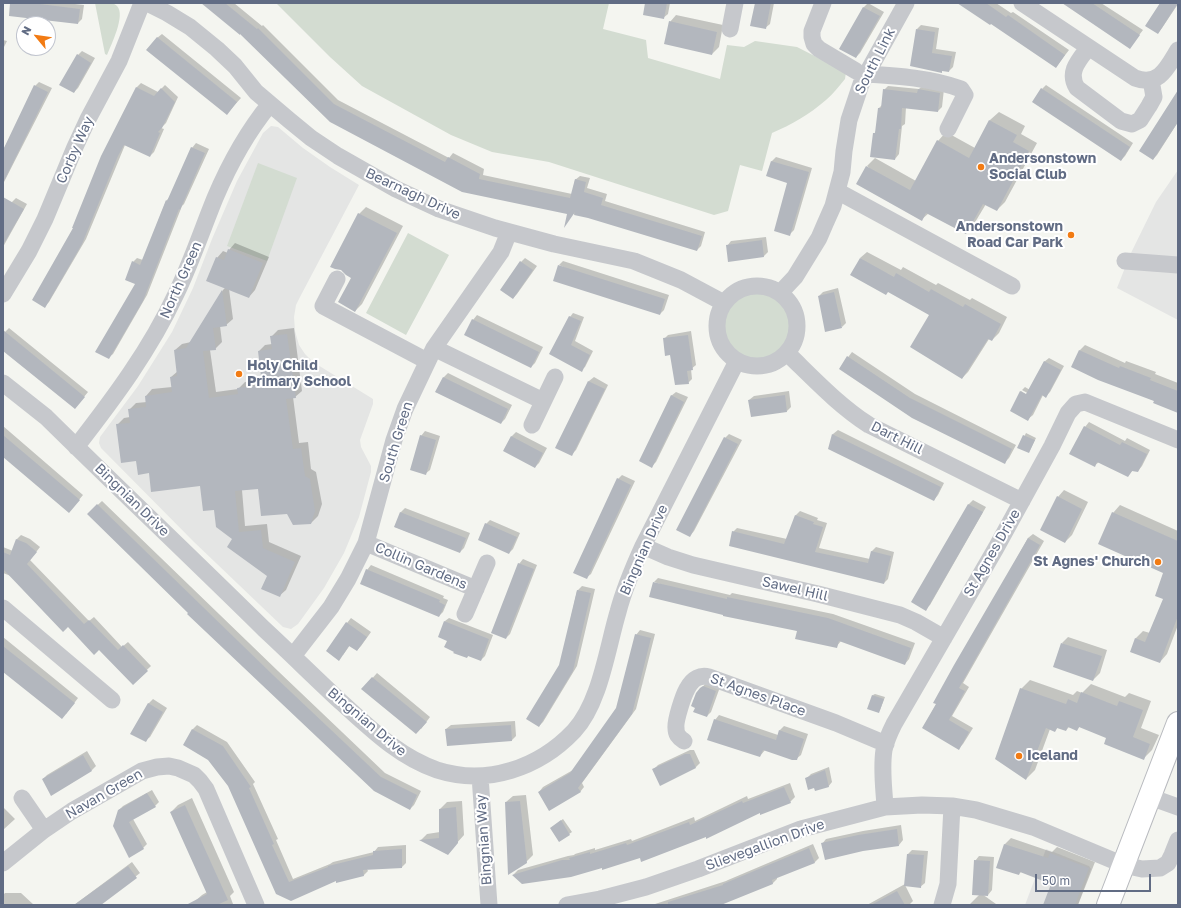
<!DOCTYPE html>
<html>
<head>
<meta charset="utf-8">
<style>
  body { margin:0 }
  #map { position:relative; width:1181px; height:908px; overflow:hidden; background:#f4f5f0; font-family:"Golos Text",sans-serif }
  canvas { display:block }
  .frame { position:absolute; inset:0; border:4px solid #616c84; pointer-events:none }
  .north { position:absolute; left:16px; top:16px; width:40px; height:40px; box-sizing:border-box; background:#fff; border:1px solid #c0c4ce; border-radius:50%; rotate:299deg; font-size:11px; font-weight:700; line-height:16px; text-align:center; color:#616c84 }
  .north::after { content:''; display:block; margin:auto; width:14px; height:18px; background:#f27b13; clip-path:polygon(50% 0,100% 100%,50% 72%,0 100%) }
  .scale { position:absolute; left:1035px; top:874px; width:116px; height:18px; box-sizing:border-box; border:2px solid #616c84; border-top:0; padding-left:5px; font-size:12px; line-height:14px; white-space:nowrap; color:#616c84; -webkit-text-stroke:3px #fff; paint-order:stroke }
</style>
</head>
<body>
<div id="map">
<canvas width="1181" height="908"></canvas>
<div class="frame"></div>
<div class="north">N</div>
<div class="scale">50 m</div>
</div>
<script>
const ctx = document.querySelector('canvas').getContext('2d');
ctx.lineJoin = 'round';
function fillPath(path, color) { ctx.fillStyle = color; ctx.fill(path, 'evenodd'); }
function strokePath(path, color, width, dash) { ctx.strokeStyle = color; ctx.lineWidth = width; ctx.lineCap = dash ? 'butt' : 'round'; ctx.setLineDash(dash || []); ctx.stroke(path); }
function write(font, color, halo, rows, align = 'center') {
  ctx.font = font + ' "Golos Text",sans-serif'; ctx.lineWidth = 4; ctx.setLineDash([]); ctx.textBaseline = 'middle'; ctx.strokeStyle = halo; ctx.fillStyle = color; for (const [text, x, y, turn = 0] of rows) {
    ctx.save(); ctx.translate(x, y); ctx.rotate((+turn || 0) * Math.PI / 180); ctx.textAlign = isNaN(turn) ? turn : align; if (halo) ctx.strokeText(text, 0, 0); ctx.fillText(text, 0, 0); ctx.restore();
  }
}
fillPath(new Path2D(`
  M271 126 278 127 303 148 330 167 359 185 300 297 296 305 294 317 295 331 299 345 305 354 313 362 373 399V404L360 440 361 447 371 466V472L359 517 344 553 324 588 298 624 291 629 283 627 194 542 101 448 99 443 100 437 138 386 172 332 193 288 212 239 237 181 263 133Z
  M1178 170V320L1117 288 1130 255 1156 202Z
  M1046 849 1089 866 1091 869 1078 905H1025Z`), '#e4e5e4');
fillPath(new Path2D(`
  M95 3C101 3 112 1 117 6 126 15 111 45 107 55L105 54Z
  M276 3H609L603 29 646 40 648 58 720 79 727 45 744 47 755 41 797 47 846 72 845 79C839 86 833 94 826 100 810 114 791 125 772 133L762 171 740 165 728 211 714 215 549 162 492 152 451 135 362 86 330 57Z
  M258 163 297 178 267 261 227 246Z
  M408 233 449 255 406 335 366 313Z
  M722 326a34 34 0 1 1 68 0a34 34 0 1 1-68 0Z`), '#d3dcd1');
fillPath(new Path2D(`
  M12 3H66L84 5 82 19 78 23Z
  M203 3H234L262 26 263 25 338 100 449 158 453 153 484 169 483 175 572 194 575 180 580 176 590 178 587 188 607 194 605 201 705 232 701 246 697 250 588 217 463 191 330 121 240 32Z
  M646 3H670L668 14 663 18Z
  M756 3H774L770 24 765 28Z
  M868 3 884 12 860 53 856 57 840 49 864 7Z
  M959 3H996L1011 13 1013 12 1069 50 1056 67 991 23Z
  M1063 3H1101L1143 30 1130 47Z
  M1161 3 1178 4 1162 28 1158 33Z
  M676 15 723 25 719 47 712 54 670 22Z
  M921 25 939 28 936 49 956 52 953 67 949 71 943 70 941 72 917 29Z
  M162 34 241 98 231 109 157 38Z
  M3 40 7 41 3 49Z
  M82 51 95 58 78 88 74 92 78 55Z
  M39 82 52 88 3 184V151L35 86Z
  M141 83 158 92 165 85 178 97 166 123 161 128 164 129 154 152 150 156 125 145 86 239 49 302 45 306 102 156 137 87Z
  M923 85 944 89 942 107 938 111 906 107 905 124 902 126 899 154 895 159 874 134 876 131 879 108 883 104 884 90 888 86 919 89Z
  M1046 85 1133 143 1125 156 1121 160 1042 89Z
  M1178 92V122L1157 155 1153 159Z
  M999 112 1025 126 1021 134 1037 143 1005 202 997 210 986 204 974 224 966 233 929 213 921 220 867 166 875 158 916 181 938 141 946 132 975 148 990 120Z
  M196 143 209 149 184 204 182 206 147 295 113 354 108 358 136 283 133 262 137 258 143 260 166 201 169 198 192 148Z
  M776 157 812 168 794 230 789 235 788 182 768 176 772 161Z
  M16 198 27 204 3 247V217L12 202Z
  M366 207 403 226 362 304 355 311 352 277 342 269 331 266 359 214Z
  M766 237 768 252 764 256 729 261 727 246 731 241Z
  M235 243 269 257 255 290 249 297 229 289 233 319 226 325 220 326 222 342 215 349 210 350 216 392 238 389 245 382 263 380 259 351 265 345 272 344 271 337 278 330 294 328 302 391 295 397H293L299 443 308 442 311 469 316 472 322 504 318 516 311 523 288 513 259 488 242 490 245 526 267 524 269 542 301 556 286 590 279 596 269 576 234 539 201 485 150 472 137 460 117 425 124 418 130 417 129 410 136 403 147 402 146 396 152 389 172 387 171 377 178 371 175 350 182 344 191 342 223 290 225 288 217 258 223 251 228 253 229 250Z
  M867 252 901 270 903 267 936 285 938 283 970 300 972 298 1007 317 999 333 992 340 989 339 968 372 962 378 931 315 860 258Z
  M525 258 537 266 517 294 513 298 521 262Z
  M563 261 669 295 664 310 660 314 559 265Z
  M838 288 846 323 842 327 819 296 823 292Z
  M573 313 584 317 575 341 593 351 585 367 581 370 550 353 570 317Z
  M477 315 543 347 535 363 531 367 473 320Z
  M9 328 88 392 79 403 3 350V334Z
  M691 331 696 365 691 369 692 379 688 383 671 354 664 339 668 335Z
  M1085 345 1125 363 1126 361 1156 372 1155 374 1178 383V412L1155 401 1072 367 1080 350Z
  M852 352 915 394 1016 445 1009 458 1004 463 840 368Z
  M1049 358 1064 366 1050 392 1046 396 1043 395 1033 415 1028 419 1011 410 1021 391 1030 397 1031 395 1022 390 1025 387 1030 390 1044 362Z
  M448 373 512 405 505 419 501 423 436 392 444 377Z
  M594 377 608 385 576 450 571 455 557 447 589 381Z
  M789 391 791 407 787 411 749 400 754 396Z
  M676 392 688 397 656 462 652 466 671 396Z
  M1089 422 1125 441 1127 438 1150 450 1142 466 1138 471 1133 470 1128 476 1099 462 1094 466 1085 427Z
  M3 426 83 495 73 507 3 456Z
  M838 430 944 483 938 495 934 500 829 448 833 434Z
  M425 431 440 436 430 470 425 474 421 436Z
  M516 432 547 448 539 463 535 467 504 450 512 436Z
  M1026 433 1036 438 1029 452 1019 447Z
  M729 434 742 440 694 531 690 536 725 438Z
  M622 475 635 481 591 574 586 578 618 479Z
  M1064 490 1088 502 1072 535 1065 542 1058 497Z
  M973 500 986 507 930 605 925 609 913 602 969 504Z
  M102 501 278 671 385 773 421 791 414 805 410 809 189 613 88 514Z
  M1120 505 1178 531V625L1167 654 1160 662 1131 651 1136 638 1143 631 1150 633 1164 598V573L1113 513Z
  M405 508 470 533 464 548 460 552 395 527 401 512Z
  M800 511 818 518 817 520 827 523 819 548 870 559 872 551 876 547 894 552 888 579 884 583 733 532 737 528 787 539 796 515Z
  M490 520 520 533 513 549 509 553 486 524Z
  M1033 534 1044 541 963 683 969 687 952 716 973 728 963 744 959 748 923 728 1028 538Z
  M21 535 30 539 40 547 30 560 89 621 94 617 122 647 128 642 151 666 133 683 99 649 68 625 11 576 3 573V547L13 551 17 539Z
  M523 559 537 565 510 634 506 638 519 564Z
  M371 565 444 596 443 598 448 600 443 612 439 616 367 570Z
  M658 578 730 595 732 593 833 614 915 643 909 659 905 664 841 641 836 647 798 631 654 582Z
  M582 586 595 589 577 666 543 722 539 726 560 665 577 591Z
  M351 618 371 632 361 646 357 650 350 645 343 655 327 651 347 623Z
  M449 618 493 635 485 656 481 660 469 655 467 657 448 640 445 621Z
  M640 630 655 634 636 709 582 783 584 787 580 792H539L543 787 573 770 617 708 636 635Z
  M3 637 78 698 66 714 3 670Z
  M1068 637 1107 650 1100 673 1093 680 1062 643Z
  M377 673 430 717 421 729 363 689Z
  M1030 680 1073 695 1077 691 1082 693 1091 684 1125 697 1129 693 1151 701 1141 728 1159 735 1152 750 1143 759 1108 738 1080 726 1077 730 1069 727 1066 730 1058 727 1055 731 1050 729 1035 770 1026 779 1021 689Z
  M705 684 720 687 711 712 707 716 701 689Z
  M875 694 885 697 880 710 878 712 873 695Z
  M153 699 167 708 150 737 145 741 148 704Z
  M719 715 778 735 780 730 784 726 808 734 801 755 796 759 765 750 760 756 715 720Z
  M515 721 516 736 511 741 446 729 451 725Z
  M197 725 227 742 255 782 253 784 278 839 276 840 293 879 330 864 333 862 374 852 378 847 406 845V863L402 867 367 869 368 871 364 875 336 880 291 900 229 786 209 759 184 745 193 729Z
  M690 750H694L700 763 696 767 660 784 653 770 658 765Z
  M87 751 96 766 92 770 52 794 43 779 47 775Z
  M829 767 832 782 828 787H815L806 779 811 774Z
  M790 783 795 797 790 802 761 812 706 836 640 857 603 867 522 883 513 875 518 870 568 856 574 855 575 854 595 848V850L631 839 632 841 694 817 695 821 747 796 748 799Z
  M152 790 159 802 155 806 133 819 147 844 143 848 118 811 123 806Z
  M526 795 533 855 526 862 506 802 513 796Z
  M192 798 234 892 230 896 233 904 232 905H196L194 902 202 895 207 892 171 812 178 805Z
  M462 801 464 835 447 854 421 840 427 834 440 832V809L447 802Z
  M3 807 15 819 3 830Z
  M563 819 572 832 559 841 551 828Z
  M901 825 903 840 899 845 863 850 822 844 826 839 863 831Z
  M1011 838 1052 852 1057 847 1095 862 1078 905H1044L1052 883 1022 871 1019 874 997 867 1005 844Z
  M813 844 819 858 815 862 777 877V879L773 883 735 898 713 905H652L726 881 728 880Z
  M912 850 928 851 925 883 920 887 905 885 913 901 909 905H867L905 884 908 854Z
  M979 856 994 857 992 890 988 895 982 894 996 904 995 905H969L980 894 975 861Z
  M132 862 140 873 99 905H74Z
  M5 893H21L34 905H3V895Z`), '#0003');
fillPath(new Path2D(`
  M10 3H32L80 9 78 24 9 16Z
  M201 3H225L257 29 258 28 334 104 445 162 448 157 480 174 479 179 570 198 575 179 586 182 584 192 603 198 601 205 702 236 697 251 588 218 574 215 575 212 564 228 567 214 462 192 330 122 240 34V35Z
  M645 3H667L664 19 643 15Z
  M755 3H771L766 29 750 26Z
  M957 3H986L1006 17 1008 15 1065 55 1056 68 991 24 990 25Z
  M1062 3H1092L1140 35 1130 49Z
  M1160 3H1178L1158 34 1145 26Z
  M863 7 880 16 856 58 839 49Z
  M669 21 717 32 712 55 664 44Z
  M916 29 935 32 932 53 952 56 949 72 942 71V73L910 66Z
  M157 37 237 102 227 115 146 50Z
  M77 54 91 63 74 93 59 85Z
  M34 85 48 92 3 183V150Z
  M136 87 154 96 161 88 175 102 162 128 158 132 160 133 150 157 124 145 118 156 82 244 45 308 32 300 73 228H72L101 156Z
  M1041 88 1130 147 1121 161 1032 102Z
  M883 89 917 93 918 89 940 93 938 112 902 108 901 129H899L895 160 870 157 873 133H875L878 108H881Z
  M1178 90V122L1153 160 1139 151Z
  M989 120 1017 135 1013 142 1029 151 997 211 983 204 966 234 926 213 922 221 856 184 866 166 910 190 937 140 969 158Z
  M191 147 205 153 180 210 179 209 143 301 109 359 95 352 135 284 125 280 132 261 140 265 166 200 167 201Z
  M771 161 809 172 790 236 774 231 787 183 766 176Z
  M3 197 24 209 3 245Z
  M358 213 397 233 355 312 338 302 351 278 346 275 341 270 335 269 330 267Z
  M762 240 764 257 728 262 726 245Z
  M228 249 263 263 249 298 206 281 216 257 224 260Z
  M860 258 894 277 896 273 929 292 931 289 963 307 965 304 1001 324 992 341 988 339 962 379 910 347 929 315 888 292 886 295 850 275Z
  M520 261 533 270 513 299 500 290Z
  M558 265 665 299 660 315 553 281Z
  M222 290 227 326 213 328 216 350 203 351 209 398 238 394 237 388 262 385 258 351 272 349 270 336 287 334 296 398 286 399 293 449 301 448 305 476 310 479 315 511 311 524 293 525 287 514 261 516 258 489 235 491 239 532 261 530 263 548 295 562 280 597 261 589 267 576 227 547 232 539 216 527 214 510 203 511 200 486 151 492 149 473 138 475 136 461 121 463 116 424 130 423 128 409 146 407 145 396 172 392 170 377 177 376 174 350 186 348Z
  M834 292 842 328 825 332 818 296Z
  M569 316 581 321 571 345 590 355 582 372 549 354Z
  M472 319 539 352 531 368 464 335Z
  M3 330 85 397 75 409 3 351Z
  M688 335 693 370 687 371 689 384 675 385 670 355 665 356 663 338Z
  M1079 350 1119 368 1120 366 1151 378 1150 380 1178 391V413L1153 403 1154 401 1098 380 1071 367Z
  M847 356 910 398 1012 449 1005 464 912 418 839 369Z
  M1044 361 1061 370 1046 398 1042 395 1028 421 1010 411 1020 391 1026 394Z
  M443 377 508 409 501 424 435 392Z
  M588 381 605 389 572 456 555 448Z
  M671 395 684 402 652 468 639 461Z
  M785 395 787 412 751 417 748 400Z
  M1084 426 1120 445 1122 442 1147 454 1138 472 1132 471 1128 477 1097 462 1095 467 1069 454Z
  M832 434 941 487 934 501 828 449Z
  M3 435 80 500 69 513 3 457Z
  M420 435 436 440 426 475 410 470Z
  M1023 435 1035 440 1029 453 1017 448Z
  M511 436 543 453 535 468 503 451Z
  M724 437 738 444 690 537 676 530Z
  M617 478 631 485 587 579 573 573Z
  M1057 496 1082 509 1065 543 1040 530Z
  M97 504 273 675 381 777 417 795 410 810 374 791 187 614 188 613 87 514Z
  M968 504 983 512 926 611 911 602Z
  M400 512 466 538 460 553 394 527Z
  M1112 512 1178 541V616L1160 663 1130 652 1135 638 1145 642 1163 599 1155 596 1163 573 1098 544Z
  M795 515 814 522 813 524 823 527 815 552 868 563 871 551 891 556 884 584 729 546 732 531 784 544Z
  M485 523 517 537 509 554 478 540Z
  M1028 538 1040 545 959 688 965 691 949 720 969 732 959 750 922 728 936 704 933 703 954 665Z
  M16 539 26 543 37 552 27 564 84 624 89 620 118 650 123 645 148 671 133 685 99 650 94 655 68 627 63 632 3 569V552L10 555Z
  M518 563 534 569 506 639 491 633Z
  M366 569 440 600 439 602 445 605 439 617 360 584Z
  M653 582 727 599V597L828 618 911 648 905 665 839 641 837 648 795 639 797 631 723 616V615L649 597Z
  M577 590 591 593 573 671 539 727 526 719 559 665Z
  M444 621 489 639 481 661 468 656 467 658 453 653 454 652 444 647 447 641 438 637Z
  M346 622 367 637 357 651 349 646 339 661 326 651Z
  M635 634 651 638 632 714 578 788 581 792 549 811 538 792 570 773 616 708Z
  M1061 643 1102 656 1093 681 1053 667Z
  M3 646 75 703 62 719 3 672Z
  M372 677 427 722 416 734 361 689Z
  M703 686 716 691 707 717 693 712 695 708 691 706 696 693 700 688Z
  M1020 688 1066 704 1068 699 1077 703 1081 692 1117 706 1119 701 1143 710 1133 737 1150 744 1144 760 1104 744 1106 738 1079 727 1077 731 1068 727 1066 731 1057 728 1055 732 1046 728 1026 780 995 759Z
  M872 695 884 699 879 713 867 709Z
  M148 703 163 712 146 742 130 734Z
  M714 719 776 740 779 730 804 739 797 760H792L763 750 760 757 707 740Z
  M511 725 512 741 447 746 445 729Z
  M192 729 223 746 251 787 249 788 274 844 272 845 289 882 328 867V866L373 855V851L402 849V868L363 870 364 876 336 883V881L291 901 276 894 228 786 208 760 183 745Z
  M685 754H690L696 768 660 786 652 769Z
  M83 755 92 771 51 796 42 779Z
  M825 770 829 787 815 791 814 788 808 790 805 778Z
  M784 787 791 803 760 815V813L706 839V837L641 862 640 858 602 870V868L571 877 522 884 512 875 562 860H570L569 858 590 852V854L626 843 627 845 689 822 690 825 742 801 743 803Z
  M147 793 156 807 129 822 144 849 129 858 113 826 118 810Z
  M520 801 527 863 508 875 505 802Z
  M185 805 228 900 217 905H186L207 894 170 812Z
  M456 807 458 843 448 855 419 840 439 838V809Z
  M561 820 570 835 559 842 550 828Z
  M897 829 899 846 863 851 825 860 821 843 858 835Z
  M1004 844 1048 858 1050 853 1089 868 1075 905H1043L1051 884 1020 872 1019 875 996 868Z
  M809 848 815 863 772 880 773 884 721 905H668V902L723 885V884Z
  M907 854 924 855 921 888 904 886Z
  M974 860 990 861 988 896 972 895Z
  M128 866 137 878 101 905H74Z
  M897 891 905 905H871Z`), '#b3b7be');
const major = new Path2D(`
  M1108 905 1178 723`);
strokePath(major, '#b8babf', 24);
strokePath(new Path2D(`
  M147 3 167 13 190 27 217 49 235 66 256 92 289 120 311 138 338 156 396 189 439 209 495 228 554 244 634 261 681 280 724 303
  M823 3 812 31V37L814 44 819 49 856 71
  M1022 3 1135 78C1159 87 1167 68 1178 50
  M730 29 735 3
  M1088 48C1079 60 1067 72 1077 88L1121 121 1132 124 1140 120 1149 106 1154 97 1151 80
  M866 74C898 76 931 78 961 89L965 95 948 129
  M837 191 1012 286
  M1125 261 1178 265
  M337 279 323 306 427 361
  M717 326a40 40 0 1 1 80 0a40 40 0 1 1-80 0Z
  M780 293 795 277 819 238 825 224 833 206 842 172 844 151 849 120 861 84 906 3
  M3 294 29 251 45 219 75 147 88 119 119 61 142 3
  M434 348 543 401
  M787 353C813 378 838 405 869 425L1022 501
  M3 383 46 417C118 488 192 558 264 629 290 653 315 678 341 702 371 729 399 757 437 770 487 786 539 768 574 731 600 703 607 649 618 612 624 589 633 568 643 546L737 361
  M532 425 555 377
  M76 447C114 398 150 350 176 294 191 263 202 230 215 198 229 165 247 132 270 104
  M366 543 476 589
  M643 546 668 557 693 565 818 594 900 615 916 622 944 638
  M3 608 112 700
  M465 614 487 563
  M293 656 331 607 348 579 366 543 394 440 405 409 434 348 501 252 509 232
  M684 741C678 737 676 734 676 728 675 721 683 696 687 689 689 685 693 680 697 678 701 676 705 676 709 677L836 723 886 744
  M480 776 489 905
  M1150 797 1178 807
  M22 798 44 830
  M885 807C884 788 881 769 884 750 886 741 890 732 894 724L996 548 1052 446 1068 413 1076 404 1085 402 1178 440
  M3 863 44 830 72 811 142 771 157 767 169 766 178 768 194 775 200 781 206 789 256 905
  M567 905 600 899 646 887 698 869 801 829 885 807 922 805 952 806 976 810 1033 827 1124 865 1142 869 1160 868 1168 863 1172 855 1178 840
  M942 905 948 884 952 806`), '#c6c8cc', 17);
strokePath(major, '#fff', 22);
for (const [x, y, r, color] of [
  [981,167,4,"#f27b13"],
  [1071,235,4,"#f27b13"],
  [239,374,4,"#f27b13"],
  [1158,562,4,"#f27b13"],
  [1019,756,4,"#f27b13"]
]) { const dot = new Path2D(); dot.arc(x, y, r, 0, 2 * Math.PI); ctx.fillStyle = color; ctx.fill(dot); strokePath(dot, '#fff', 1.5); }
write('14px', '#616c84', '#fff', [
  ["South Link",875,61,-63],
  ["Corby Way",75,150,-66],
  ["Bearnagh Drive",413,194,25],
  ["North Green",181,280,-66],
  ["Dart Hill",897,438,27],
  ["South Green",396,442,-73],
  ["Bingnian Drive",132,500,44],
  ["Bingnian Drive",644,550,-66],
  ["St Agnes Drive",992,553,-60],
  ["Collin Gardens",421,566,23],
  ["Sawel Hill",795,589,13],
  ["St Agnes Place",758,695,20],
  ["Bingnian Drive",367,722,40],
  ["Navan Green",104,794,-30],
  ["Bingnian Way",484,840,-94],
  ["Slievegallion Drive",765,845,-20]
]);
write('bold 14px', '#616c84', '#fff', [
  ["Andersonstown",989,159],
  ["Social Club",989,175],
  ["Andersonstown",1063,227,"right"],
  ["Road Car Park",1063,243,"right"],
  ["Holy Child",247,366],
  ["Primary School",247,382],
  ["St Agnes' Church",1150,562,"right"],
  ["Iceland",1027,756]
], 'left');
</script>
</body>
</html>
